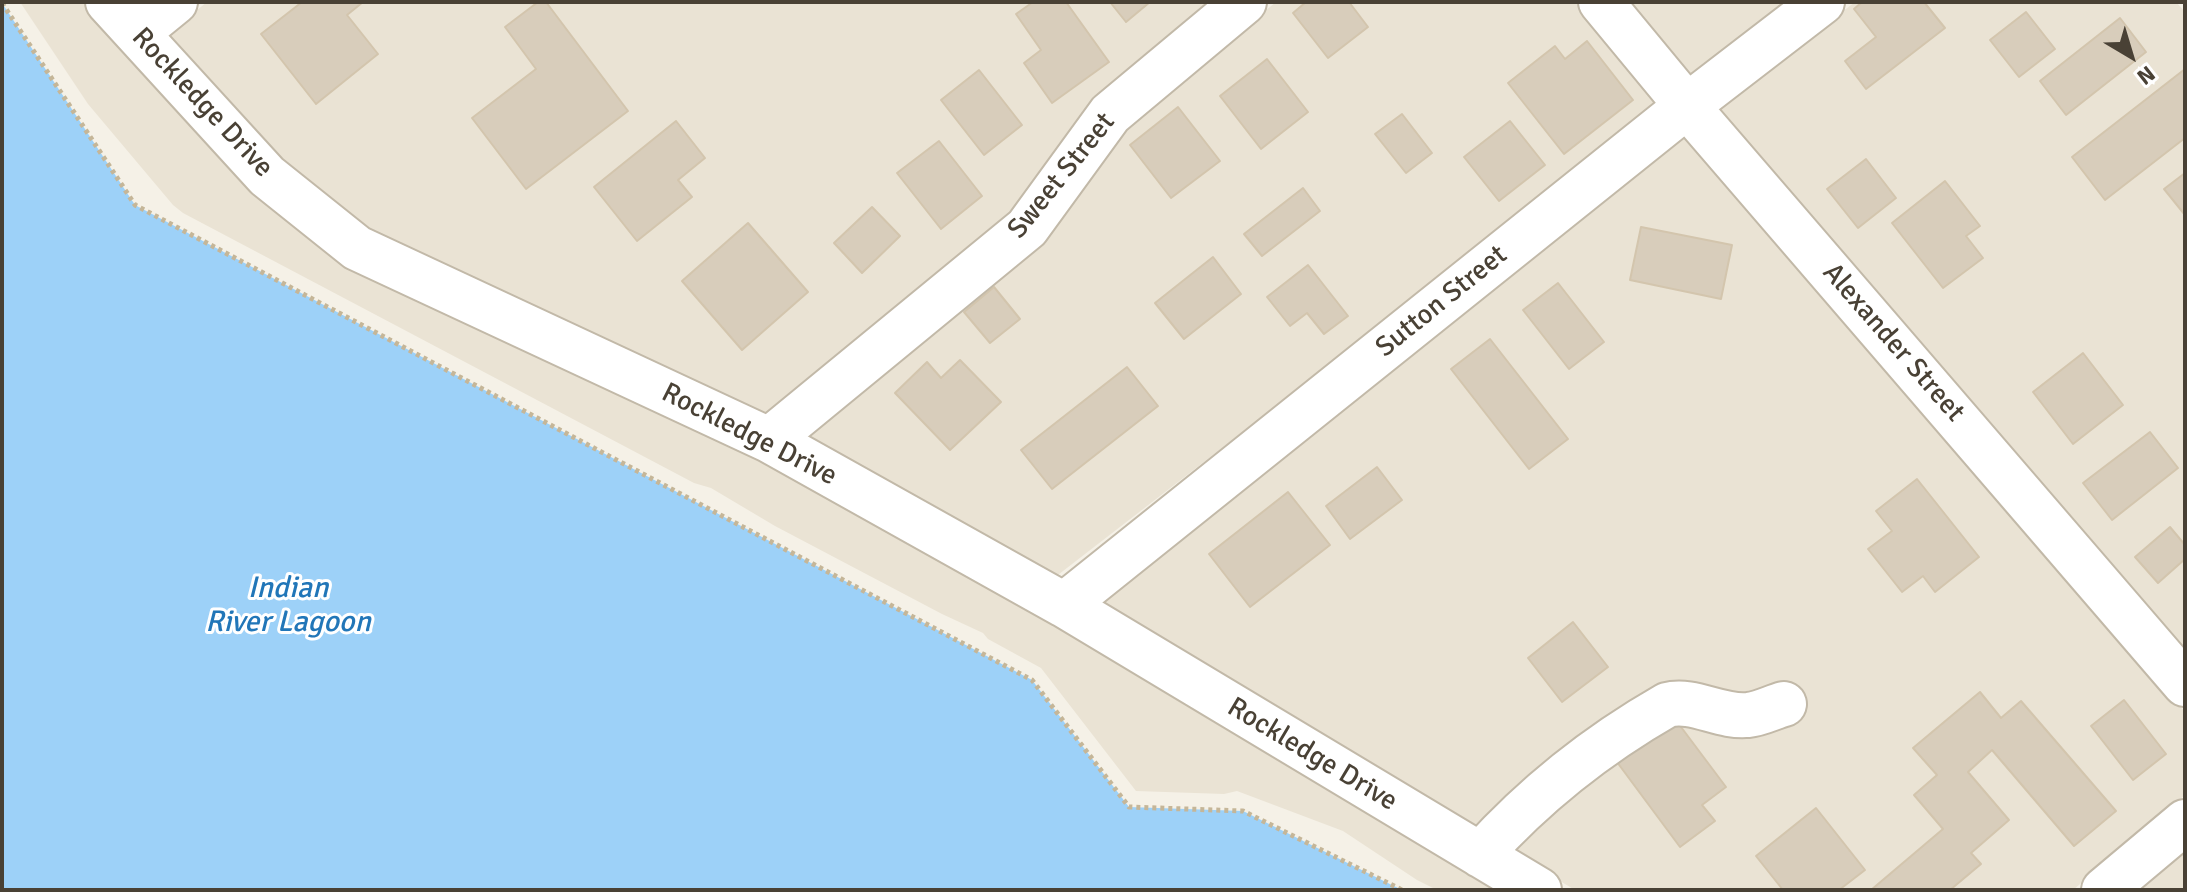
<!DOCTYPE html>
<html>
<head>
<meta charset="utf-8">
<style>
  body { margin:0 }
  #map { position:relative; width:2187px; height:892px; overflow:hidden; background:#f5f1e7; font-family:Signika,sans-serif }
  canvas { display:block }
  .frame { position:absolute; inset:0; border:4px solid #494135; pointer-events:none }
  .north { position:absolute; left:2091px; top:16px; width:80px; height:80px; -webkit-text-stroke:6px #fff; paint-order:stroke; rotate:142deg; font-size:22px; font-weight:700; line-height:32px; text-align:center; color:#494135 }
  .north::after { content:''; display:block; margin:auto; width:28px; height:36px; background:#494135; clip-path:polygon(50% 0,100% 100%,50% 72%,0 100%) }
</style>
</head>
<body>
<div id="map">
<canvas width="2187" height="892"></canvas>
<div class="frame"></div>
<div class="north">N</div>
</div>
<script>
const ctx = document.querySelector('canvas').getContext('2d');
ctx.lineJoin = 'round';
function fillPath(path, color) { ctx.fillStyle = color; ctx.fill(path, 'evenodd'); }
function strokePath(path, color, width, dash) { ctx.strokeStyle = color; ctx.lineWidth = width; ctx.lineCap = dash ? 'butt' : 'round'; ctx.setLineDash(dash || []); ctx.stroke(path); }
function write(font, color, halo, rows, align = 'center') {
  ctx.font = font + ' Signika,sans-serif'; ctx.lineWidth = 6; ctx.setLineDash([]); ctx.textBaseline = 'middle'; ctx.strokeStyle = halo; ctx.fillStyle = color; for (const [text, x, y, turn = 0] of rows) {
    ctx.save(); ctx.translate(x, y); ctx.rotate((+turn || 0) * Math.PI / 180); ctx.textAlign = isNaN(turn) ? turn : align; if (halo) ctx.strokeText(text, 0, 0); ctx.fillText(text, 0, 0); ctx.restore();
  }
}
fillPath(new Path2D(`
  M20 2H83L253 189 758 456 768 467 773 463 1053 619 1063 631 1068 628 1503 890H1437L1417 880 1343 831 1237 791 1224 794 1136 791 1041 668 988 639 983 633 942 614 775 526 711 488 694 483 183 213 173 205 88 104Z
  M207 2H1212L1013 213 765 418 365 231 278 163 165 36Z
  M1276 2H1578L1660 101 1377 328 1054 578 803 438 1124 128Z
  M1624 2H1788L1688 79Z
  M1855 2H2176L2185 12V656L1714 110Z
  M1685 133 2185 712V795L2073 890H1575L1098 603Z
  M2185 848V890H2136Z`), '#eae3d4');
fillPath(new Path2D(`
  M2 3 135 205 1032 680 1129 807 1243 811 1402 890H2Z`), '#9dd1f8');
const building = new Path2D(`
  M302 2H363L347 15 378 54 316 104 261 34Z
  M538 2H546L628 111 526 189 472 118 536 69 505 27Z
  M1033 2H1066L1109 62 1052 103 1024 63 1041 50 1016 14Z
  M1110 2H1150L1126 22Z
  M1306 2H1349L1368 27 1328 58 1293 13Z
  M1862 2H1924L1945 28 1866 89 1845 61 1876 37 1854 9Z
  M2026 12 2055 49 2019 77 1990 40Z
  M2120 18 2146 52 2066 115 2040 81Z
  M1587 41 1633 100 1564 154 1508 83 1555 46 1565 59Z
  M1267 59 1308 112 1261 149 1220 96Z
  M2185 69V138L2105 200 2072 157Z
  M979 70 1022 125 984 155 941 100Z
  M1178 107 1220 161 1171 198 1130 145Z
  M1402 114 1432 153 1406 173 1375 134Z
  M676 121 705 158 678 180 692 197 637 241 594 187Z
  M1510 121 1545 165 1499 201 1464 157Z
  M939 141 982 196 941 229 897 173Z
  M1866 159 1896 198 1858 228 1827 189Z
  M2185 173V215L2164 189Z
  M1945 181 1980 226 1966 236 1983 258 1943 288 1892 223Z
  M1303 188 1320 211 1262 256 1244 234Z
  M872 207 900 236 862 273 834 243Z
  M748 223 808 292 742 350 682 281Z
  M1641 227 1732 245 1721 299 1630 280Z
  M1213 257 1241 294 1184 339 1155 303Z
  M1308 265 1348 316 1324 334 1307 313 1290 326 1267 297Z
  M1558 283 1604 342 1569 369 1523 310Z
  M994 287 1020 319 990 343 964 312Z
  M1490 339 1568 439 1529 469 1451 369Z
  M2083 353 2123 405 2073 444 2033 392Z
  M960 360 1001 402 950 450 895 393 927 362 941 378Z
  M1127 367 1158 406 1052 489 1021 450Z
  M2150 432 2178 468 2112 520 2083 483Z
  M1377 467 1402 500 1350 539 1326 506Z
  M1917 479 1979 557 1935 592 1923 576 1902 592 1868 549 1892 531 1876 511Z
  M1288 492 1330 545 1250 607 1209 554Z
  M2170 527 2185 545V559L2158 583 2135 557Z
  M1573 622 1608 667 1562 702 1528 658Z
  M1980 692 2001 718 2021 701 2116 811 2074 846 1992 750 1968 772 2009 820 1971 853 1981 864 1950 890H1871L1943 829 1914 795 1937 775 1913 748Z
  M2124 700 2166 754 2133 780 2091 726Z
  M1672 715 1726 787 1702 805 1715 821 1680 847 1614 758Z
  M1816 808 1865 870 1839 890H1783L1756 856Z`);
fillPath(building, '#d8cdbb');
strokePath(building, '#d3c5ad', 2);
const minor = new Path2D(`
  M108 2 267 176 357 248 769 440 1064 605 1539 890
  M1601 2 1687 106 2185 684
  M137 33 175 2
  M769 440 1027 228 1110 114 1244 2
  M1064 605 1687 106 1822 2
  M1480 855C1534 795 1597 745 1667 705 1693 698 1721 718 1748 715 1760 714 1773 707 1784 704
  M2104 890 2185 822`);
strokePath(minor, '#c2b9a8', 48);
strokePath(new Path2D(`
  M2 3 135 205 1032 680 1129 807 1243 811 1402 890`), '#c5b698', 5, [4, 4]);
strokePath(minor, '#fff', 44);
write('28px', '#494135', '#fff', [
  ["Rockledge Drive",202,103,47],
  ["Sweet Street",1062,176,-51],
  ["Sutton Street",1442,302,-39],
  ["Alexander Street",1893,343,49],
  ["Rockledge Drive",749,435,27],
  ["Rockledge Drive",1312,755,31]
]);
write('italic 30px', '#2176b8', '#fff', [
  ["Indian",288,589],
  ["River Lagoon",288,623]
]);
</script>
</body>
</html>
